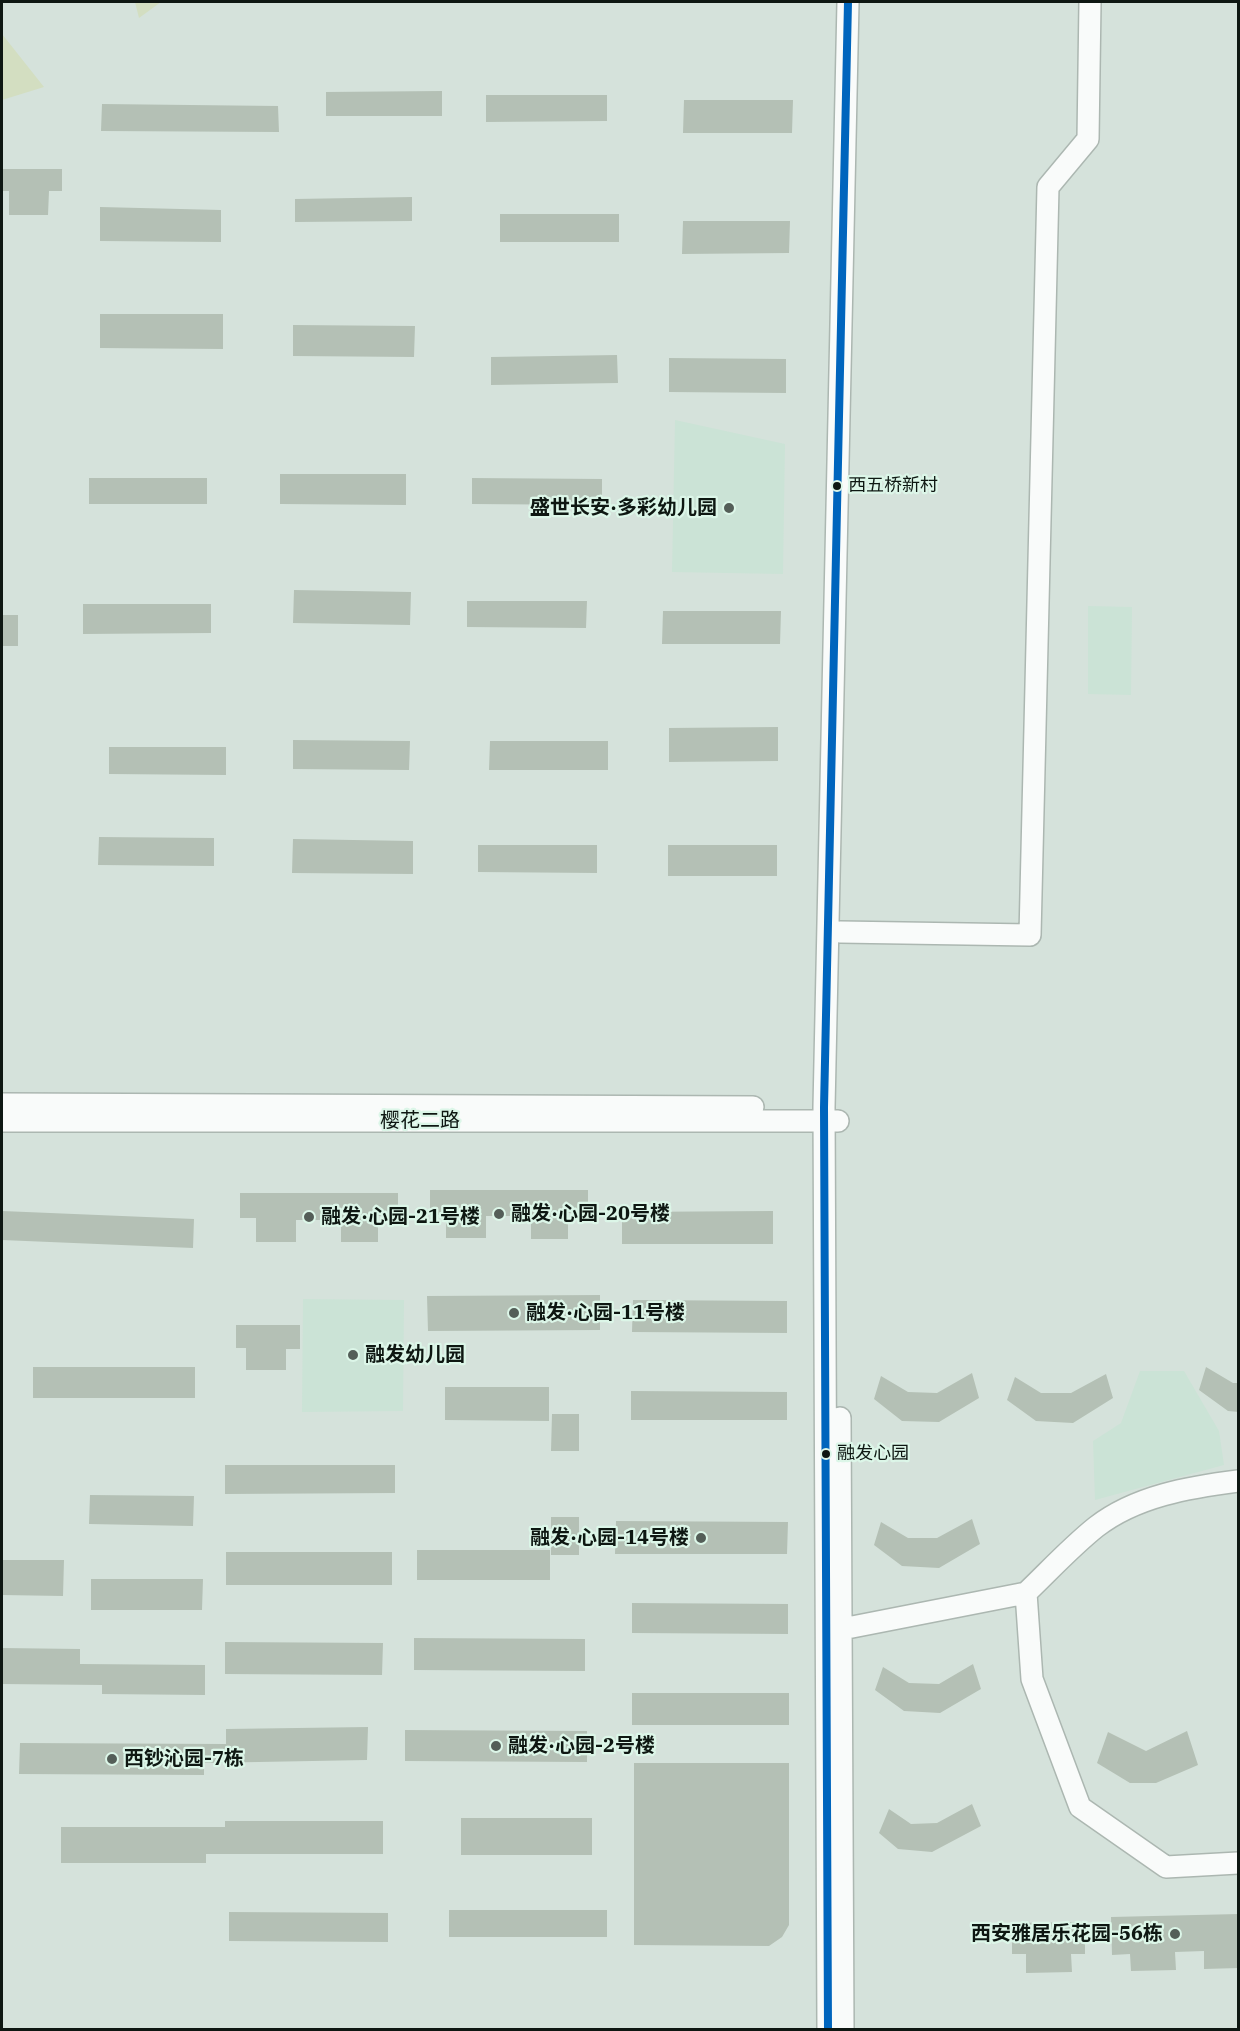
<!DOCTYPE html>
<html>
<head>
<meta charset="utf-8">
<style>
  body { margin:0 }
  #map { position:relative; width:1240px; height:2031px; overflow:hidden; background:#d5e2db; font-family:"IBM Plex Serif",serif }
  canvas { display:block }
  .frame { position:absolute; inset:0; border:3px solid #0e1712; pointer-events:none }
</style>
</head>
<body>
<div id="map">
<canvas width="1240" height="2031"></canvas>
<div class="frame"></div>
</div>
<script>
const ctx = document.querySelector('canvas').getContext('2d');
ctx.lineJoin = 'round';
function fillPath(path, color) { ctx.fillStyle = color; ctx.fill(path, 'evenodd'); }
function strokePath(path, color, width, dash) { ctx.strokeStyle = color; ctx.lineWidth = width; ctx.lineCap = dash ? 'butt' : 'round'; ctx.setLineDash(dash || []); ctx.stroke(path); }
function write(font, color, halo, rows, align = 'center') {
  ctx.font = font + ' "IBM Plex Serif","Noto Sans SC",serif'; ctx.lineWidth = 4.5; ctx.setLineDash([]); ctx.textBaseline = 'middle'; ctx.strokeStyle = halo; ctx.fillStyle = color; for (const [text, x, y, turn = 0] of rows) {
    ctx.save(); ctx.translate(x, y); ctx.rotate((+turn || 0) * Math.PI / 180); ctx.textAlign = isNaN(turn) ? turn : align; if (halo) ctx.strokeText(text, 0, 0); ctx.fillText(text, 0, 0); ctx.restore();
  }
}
fillPath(new Path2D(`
  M675 420 785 444 783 574 672 572Z
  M1088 606 1132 607 1131 695 1088 694Z
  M303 1299 404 1300 403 1411 302 1412Z
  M1140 1371H1184L1219 1431 1224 1465 1095 1500 1093 1441 1121 1423Z`), '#cbe3d6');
fillPath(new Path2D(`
  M135 2H161L139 18Z
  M2 34 44 87 2 100Z`), '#d3dec1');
fillPath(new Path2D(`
  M442 91V116H326V92Z
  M486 95H607V121L486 122Z
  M684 100H793L792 133H683Z
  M102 104 278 106 279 132 101 131Z
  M2 169H62V191H49L48 215H9V191H2Z
  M412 197V221L295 222V199Z
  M100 207 221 210V242L100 241Z
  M500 214H619V242H500Z
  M683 221H790L789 253 682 254Z
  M100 314H223V349L100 348Z
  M293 325 415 326 414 357 293 356Z
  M617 355 618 383 491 385V357Z
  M669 358 786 359V393L669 392Z
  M280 474H406V505L280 504Z
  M89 478H207V504H89Z
  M472 478 602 479V505L472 504Z
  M294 590 411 592 410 625 293 623Z
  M467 601H587L586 628 467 627Z
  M83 604H211V633L83 634Z
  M663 611H781L780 644H662Z
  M2 615H18V646H2Z
  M778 727V761L669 762V728Z
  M293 740 410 741 409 770 293 769Z
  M490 741H608V770H489Z
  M109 747H226V775L109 774Z
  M99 837 214 838V866L98 865Z
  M293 839 413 841V874L292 873Z
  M478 845H597V873L478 872Z
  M668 845H777V876H668Z
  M430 1190H588V1213H568V1239H531V1216H486V1238H446V1215H430Z
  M240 1193H398V1216H378V1242H341V1220H296V1242H256V1218H240Z
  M2 1211 194 1219 193 1248 2 1240Z
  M773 1211V1244H622V1212Z
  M600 1295V1330L428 1331 427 1296Z
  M633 1300 787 1301V1333L632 1332Z
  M236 1325H300V1349H286V1370H246V1348H236Z
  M33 1367H195V1398H33Z
  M1206 1367 1233 1383H1239V1412L1228 1411 1199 1390Z
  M972 1373 979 1398 939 1422 902 1421 874 1399 881 1376 908 1392 937 1393Z
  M1106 1374 1113 1398 1073 1423 1036 1421 1007 1400 1015 1377 1041 1393H1071Z
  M445 1387H549V1421L445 1420Z
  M631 1391 787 1392V1420H631Z
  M552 1414H579V1451H551Z
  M225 1465H395V1493L225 1494Z
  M90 1495 194 1496 193 1526 89 1524Z
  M551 1517H579V1555H551Z
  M972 1519 980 1544 939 1568 902 1566 874 1545 881 1522 908 1538H937Z
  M616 1521 788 1522 787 1554H615Z
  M417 1550H550V1580H417Z
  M226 1552H392V1585H226Z
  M2 1560H64L63 1596 2 1595Z
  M91 1579H203L202 1610H91Z
  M632 1603 788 1604V1634L632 1633Z
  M414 1638 585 1639V1671L414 1670Z
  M225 1642 383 1643 382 1675 225 1674Z
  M2 1648 80 1649V1664L205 1665V1695L102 1694V1685L2 1684Z
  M973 1664 981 1689 940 1713 904 1711 875 1690 883 1667 909 1683 939 1684Z
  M632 1693H789V1725H632Z
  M368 1727 367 1760 204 1763V1775L19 1774 20 1743 226 1744V1729Z
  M405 1730 587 1731V1762L405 1761Z
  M1187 1731 1198 1765 1156 1783H1130L1097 1763 1108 1732 1146 1751Z
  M634 1763H789V1925L782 1937 769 1946 634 1945Z
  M972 1804 981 1826 932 1852 898 1849 879 1833 889 1809 911 1824 937 1823Z
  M461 1818H592V1855H461Z
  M225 1821H383V1854H206V1863H61V1827H225Z
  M449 1910H607V1937H449Z
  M229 1912 388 1913V1942L229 1941Z
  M1239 1914V1968L1204 1969V1951L1175 1952 1176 1970 1131 1971 1130 1954 1112 1955 1111 1917Z
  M1085 1922V1954H1071L1072 1972 1026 1973V1954H1012V1923Z`), '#b4c0b5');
const minor = new Path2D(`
  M840 932 1030 935 1048 187 1088 139 1090 2
  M2 1104 753 1107
  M2 1121H838
  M840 1418 843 2030
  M1026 1593C1049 1571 1071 1547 1096 1527 1136 1496 1190 1487 1238 1481
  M842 1629 1026 1593 1032 1679 1080 1807 1166 1867 1238 1863
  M828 2030 824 1107 848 2`);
strokePath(minor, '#acb7b1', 24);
strokePath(minor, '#f9fbfa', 21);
strokePath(new Path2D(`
  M828 2030 824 1107 848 2`), '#0065bd', 8);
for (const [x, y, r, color] of [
  [837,486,5,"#0e1712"],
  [729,508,6,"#545e58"],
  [499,1214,6,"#545e58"],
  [309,1217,6,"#545e58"],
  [514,1313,6,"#545e58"],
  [353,1355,6,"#545e58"],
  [826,1454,5,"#0e1712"],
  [701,1538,6,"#545e58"],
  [496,1746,6,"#545e58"],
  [112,1759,6,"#545e58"],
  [1175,1934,6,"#545e58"]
]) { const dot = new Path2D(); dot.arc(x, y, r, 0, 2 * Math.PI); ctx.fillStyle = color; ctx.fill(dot); strokePath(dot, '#dcf6e8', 2); }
write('18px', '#0e1712', '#dcf6e8', [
  ["西五桥新村",848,486],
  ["融发心园",837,1454]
], 'left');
write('bold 20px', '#0e1712', '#dcf6e8', [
  ["盛世长安·多彩幼儿园",717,508,"right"],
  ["融发·心园-20号楼",511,1214],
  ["融发·心园-21号楼",321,1217],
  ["融发·心园-11号楼",526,1313],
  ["融发幼儿园",365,1355],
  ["融发·心园-14号楼",689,1538,"right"],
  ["融发·心园-2号楼",508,1746],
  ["西钞沁园-7栋",124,1759],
  ["西安雅居乐花园-56栋",1163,1934,"right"]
], 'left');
write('20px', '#0e1712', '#dcf6e8', [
  ["樱花二路",420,1121]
]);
</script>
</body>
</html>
